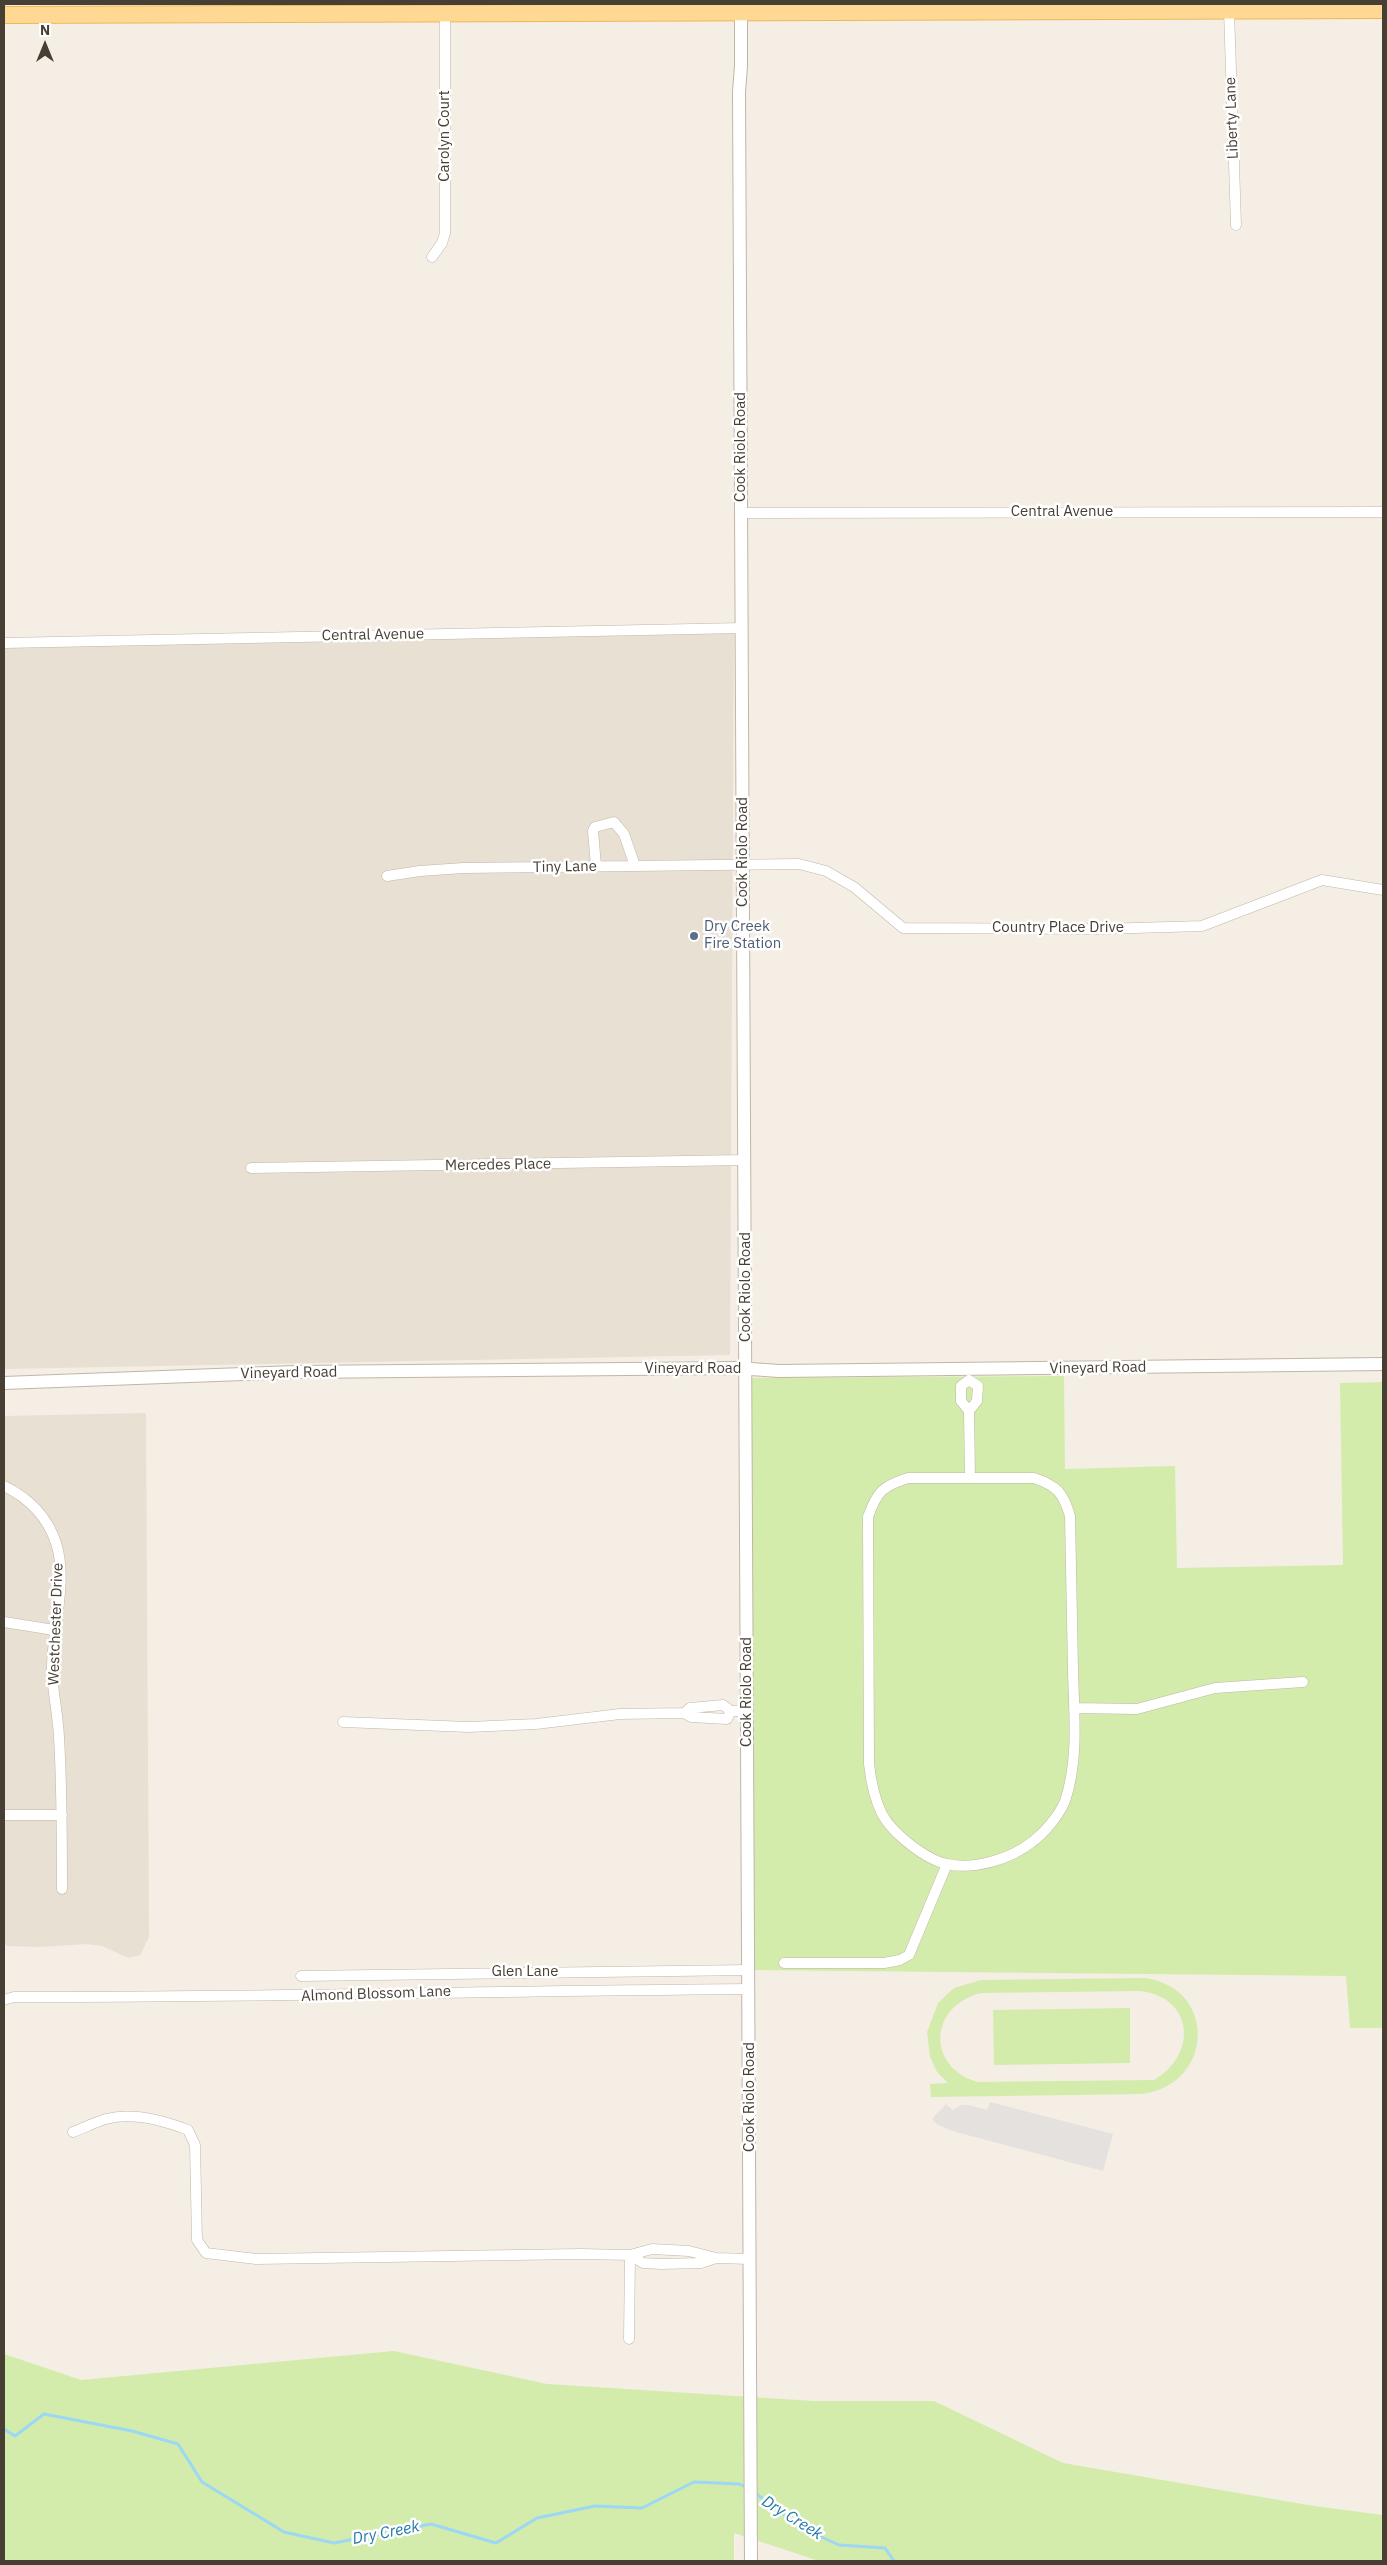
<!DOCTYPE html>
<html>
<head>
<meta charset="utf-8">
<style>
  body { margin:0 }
  #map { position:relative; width:1387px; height:2565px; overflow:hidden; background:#f4eee5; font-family:"IBM Plex Sans",sans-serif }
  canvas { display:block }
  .frame { position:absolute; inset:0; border:5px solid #473e34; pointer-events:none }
  .north { position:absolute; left:20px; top:20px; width:50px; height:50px; -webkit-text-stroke:4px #fff; paint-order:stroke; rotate:0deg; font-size:14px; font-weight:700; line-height:20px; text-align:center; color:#473e34 }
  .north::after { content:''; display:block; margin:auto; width:18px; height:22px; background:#473e34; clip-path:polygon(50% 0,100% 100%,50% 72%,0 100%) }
</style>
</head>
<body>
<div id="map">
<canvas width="1387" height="2565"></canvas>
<div class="frame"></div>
<div class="north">N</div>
</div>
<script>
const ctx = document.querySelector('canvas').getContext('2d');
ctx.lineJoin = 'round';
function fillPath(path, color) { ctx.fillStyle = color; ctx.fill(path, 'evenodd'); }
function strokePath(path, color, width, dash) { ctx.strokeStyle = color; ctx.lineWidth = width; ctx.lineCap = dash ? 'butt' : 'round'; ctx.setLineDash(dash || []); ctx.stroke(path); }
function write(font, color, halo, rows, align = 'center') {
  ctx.font = font + ' "IBM Plex Sans",sans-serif'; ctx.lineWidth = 5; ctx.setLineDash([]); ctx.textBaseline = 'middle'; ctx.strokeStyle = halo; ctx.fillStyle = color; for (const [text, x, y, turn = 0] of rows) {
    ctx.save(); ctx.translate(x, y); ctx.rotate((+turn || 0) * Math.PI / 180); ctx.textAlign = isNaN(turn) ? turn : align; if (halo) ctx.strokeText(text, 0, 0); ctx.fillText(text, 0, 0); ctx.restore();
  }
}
fillPath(new Path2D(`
  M734 628 730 1355 4 1369V642Z
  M146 1413 149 1937 140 1955 128 1958 102 1946 87 1944 41 1947 8 1946 4 1944V1416Z`), '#e8e0d3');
fillPath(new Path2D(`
  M1064 1376 1065 1469 1175 1466 1177 1568 1343 1565 1340 1383 1383 1382V2028H1350L1346 1976 749 1970 746 1378Z
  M1145 1978C1218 1988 1214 2086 1141 2094L931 2097 930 2084 948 2083 937 2072 930 2057 927 2032 938 2003 954 1988 981 1980ZM1139 1991C1193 1996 1199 2054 1154 2080L977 2082C926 2066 929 2006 981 1993Z
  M1130 2008V2063L994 2065 993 2010Z
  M394 2351 547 2384 814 2401H934L1063 2463 1314 2506 1383 2515V2561H819L734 2533V2561H4V2354L81 2380Z`), '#d3ecab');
fillPath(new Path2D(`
  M990 2102 1113 2134 1103 2171 956 2132 938 2125 932 2119 946 2104 953 2110 961 2105H968L987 2110Z`), '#e4e1de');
strokePath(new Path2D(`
  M4 2429 15 2436 44 2414 132 2431 178 2444 202 2482 284 2532 334 2543 431 2524 496 2543 537 2518 595 2506 642 2508 694 2482 739 2484 748 2488
  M755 2493 802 2528 839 2545 885 2548 894 2561`), '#9cd7f6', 3);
const minor = new Path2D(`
  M1229 10 1236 225
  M432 257 442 243 445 233V12
  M741 513 1383 512
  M4 643 742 628
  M596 866 593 831 595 827 614 822 624 834 635 866
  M387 876 420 871 463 868 799 864 826 871 854 887 903 928 1101 929 1202 926 1322 880 1383 890
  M251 1168 745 1160
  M969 1380 961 1386V1401L969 1411 970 1478
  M969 1380 978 1386 977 1401 969 1411
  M908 1478H1034C1057 1486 1063 1492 1070 1516 1071 1567 1072 1619 1073 1670 1074 1713 1079 1760 1065 1801 1059 1816 1044 1833 1032 1842 1011 1859 974 1870 947 1864 926 1860 892 1833 882 1814 874 1798 871 1782 869 1764L868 1517C877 1491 883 1486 908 1478Z
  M4 1486C29 1498 47 1516 56 1543 69 1584 51 1630 52 1672 53 1694 58 1715 59 1737 62 1787 62 1838 62 1889
  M4 1622 54 1630
  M1074 1708 1137 1709 1215 1688 1303 1682
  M731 1711 727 1719 691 1717 684 1713 690 1708 723 1705 731 1711H746
  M343 1722 469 1727 536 1724 620 1714 684 1713
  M4 1815H62
  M784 1963H884L900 1960 909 1955 947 1864
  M301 1976 749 1970
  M4 2000 14 1997C259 1997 504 1991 749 1989
  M73 2132C84 2128 95 2122 106 2119 132 2112 165 2121 188 2130L195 2145 197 2240 206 2253 256 2259 580 2254 630 2255 652 2249 689 2251 716 2258
  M630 2255 643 2263 661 2264 701 2263 716 2258 750 2259
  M629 2339 630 2255`);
const tertiary = new Path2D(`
  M741 12V66L739 92 751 2561
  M4 1383 296 1372 737 1368 779 1371 1383 1364`);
const primary = new Path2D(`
  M4 15 1383 10`);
strokePath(minor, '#c0b6a7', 11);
strokePath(tertiary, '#c0b6a7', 14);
strokePath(primary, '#edb75a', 18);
strokePath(minor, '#fff', 10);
strokePath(tertiary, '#fff', 12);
strokePath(primary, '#ffd993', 16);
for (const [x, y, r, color] of [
  [694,936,5,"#5c6f8a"]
]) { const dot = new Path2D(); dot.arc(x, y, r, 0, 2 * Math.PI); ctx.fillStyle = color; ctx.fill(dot); strokePath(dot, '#fff', 2); }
write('15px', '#473e34', '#fff', [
  ["Liberty Lane",1232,118,-92],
  ["Carolyn Court",445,136,-90],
  ["Cook Riolo Road",741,447,-90],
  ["Central Avenue",1062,512],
  ["Central Avenue",373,635,-1],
  ["Cook Riolo Road",743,852,-90],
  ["Tiny Lane",565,867,-1],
  ["Country Place Drive",1058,928],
  ["Mercedes Place",498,1165,-1],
  ["Cook Riolo Road",746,1287,-90],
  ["Vineyard Road",1098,1368,-1],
  ["Vineyard Road",693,1369],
  ["Vineyard Road",289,1373,-1],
  ["Westchester Drive",56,1624,-88],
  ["Cook Riolo Road",747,1692,-90],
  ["Glen Lane",525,1972],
  ["Almond Blossom Lane",376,1994,-2],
  ["Cook Riolo Road",750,2097,-90]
]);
write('15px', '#4e5e75', '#fff', [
  ["Dry Creek",704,927],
  ["Fire Station",704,944]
], 'left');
write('italic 16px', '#237aaa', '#fff', [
  ["Dry Creek",792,2518,32],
  ["Dry Creek",386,2533,-11]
]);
</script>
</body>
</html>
